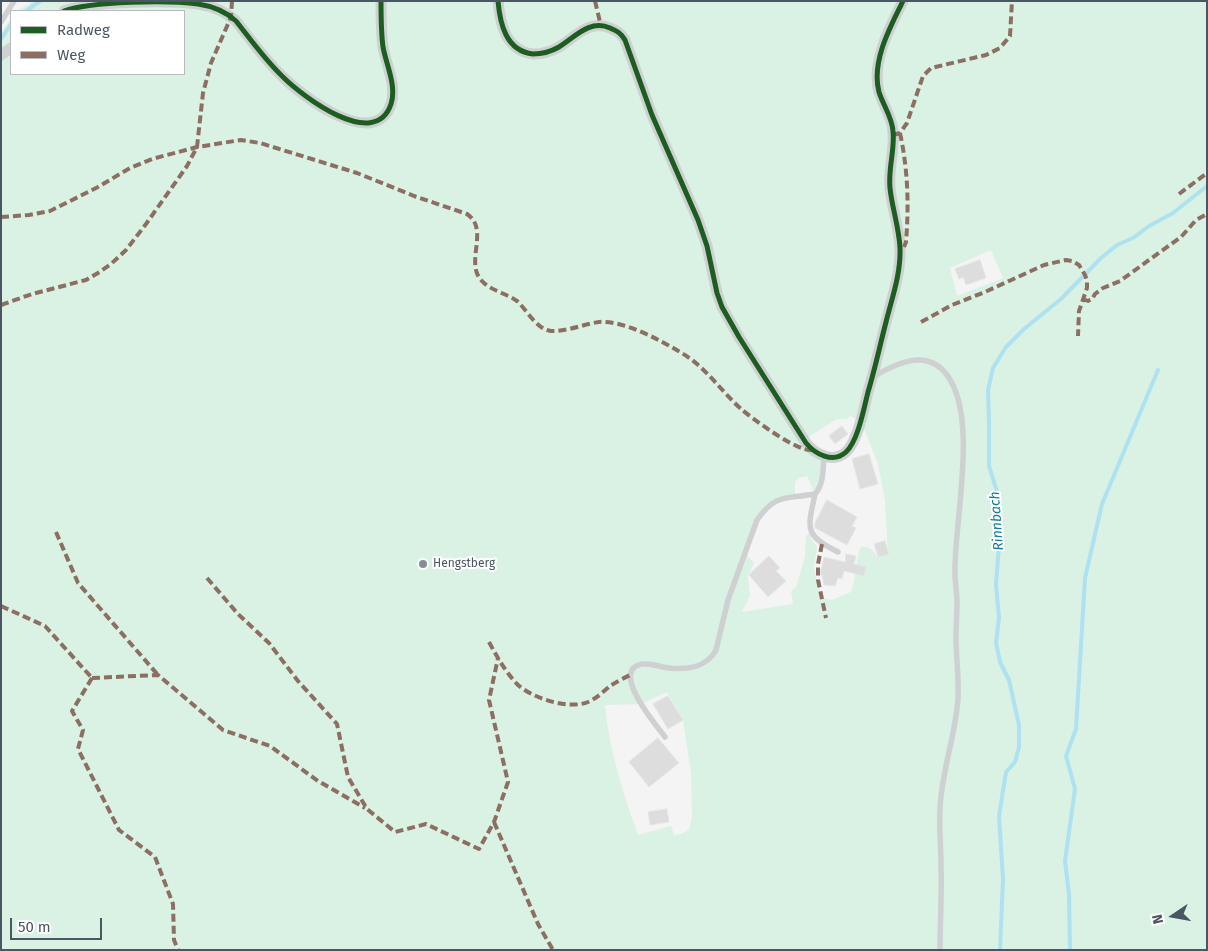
<!DOCTYPE html>
<html>
<head>
<meta charset="utf-8">
<style>
  body { margin:0 }
  #map { position:relative; width:1208px; height:951px; overflow:hidden; background:#f4f4f4; font-family:"Fira Sans",sans-serif }
  canvas { display:block }
  .frame { position:absolute; inset:0; border:2px solid #4a5661; pointer-events:none }
  .legend { position:absolute; left:10px; top:10px; width:175px; height:65px; box-sizing:border-box; background:#fff; border:1px solid #b7bbc0; margin:0; padding:6px 9px; list-style:none; font-size:15px; color:#4a5661 }
  .legend li { display:flex; align-items:center; gap:10px; height:25px }
  .legend b { width:25px; border:1px solid #b7bbc0 }
  .north { position:absolute; left:1148px; top:891px; width:50px; height:50px; -webkit-text-stroke:4px #fff; paint-order:stroke; rotate:258deg; font-size:14px; font-weight:700; line-height:20px; text-align:center; color:#4a5661 }
  .north::after { content:''; display:block; margin:auto; width:18px; height:22px; background:#4a5661; clip-path:polygon(50% 0,100% 100%,50% 72%,0 100%) }
  .scale { position:absolute; left:10px; top:918px; width:92px; height:22px; box-sizing:border-box; border:2px solid #4a5661; border-top:0; padding-left:6px; font-size:15px; line-height:18px; white-space:nowrap; color:#4a5661; -webkit-text-stroke:4px #fff; paint-order:stroke }
</style>
</head>
<body>
<div id="map">
<canvas width="1208" height="951"></canvas>
<div class="frame"></div>
<ul class="legend">
<li><b style="height:6px;background:#1b5e20"></b>Radweg</li>
<li><b style="height:6px;background:#8d6e63"></b>Weg</li>
</ul>
<div class="north">N</div>
<div class="scale">50 m</div>
</div>
<script>
const ctx = document.querySelector('canvas').getContext('2d');
ctx.lineJoin = 'round';
function fillPath(path, color) { ctx.fillStyle = color; ctx.fill(path, 'evenodd'); }
function strokePath(path, color, width, dash) { ctx.strokeStyle = color; ctx.lineWidth = width; ctx.lineCap = dash ? 'butt' : 'round'; ctx.setLineDash(dash || []); ctx.stroke(path); }
function write(font, color, halo, rows, align = 'center') {
  ctx.font = font + ' "Fira Sans",sans-serif'; ctx.lineWidth = 4; ctx.setLineDash([]); ctx.textBaseline = 'middle'; ctx.strokeStyle = halo; ctx.fillStyle = color; for (const [text, x, y, turn = 0] of rows) {
    ctx.save(); ctx.translate(x, y); ctx.rotate((+turn || 0) * Math.PI / 180); ctx.textAlign = isNaN(turn) ? turn : align; if (halo) ctx.strokeText(text, 0, 0); ctx.fillText(text, 0, 0); ctx.restore();
  }
}
fillPath(new Path2D(`
  M31 1H1207V950H1V33L11 18V74H184V11H18L26 5 28 6ZM991 250 1003 278 957 296 950 268ZM851 416 860 422 863 426 878 464 885 500 888 553 878 557C873 551 868 544 860 548 856 563 856 577 851 592L832 600 820 597 814 568 817 546 811 539V531L806 536 805 557 796 587 791 591 793 604 742 612 750 596 748 576 754 563 744 552 765 509 795 496V482L799 478 807 476 815 494 822 478 824 456 804 440 837 419H846ZM667 692 683 720 691 774 692 816 689 830 681 834 674 835 671 826 638 835C623 793 609 750 605 705L641 704Z`), '#d9f2e3');
strokePath(new Path2D(`
  M26 11 40 1
  M1 39 11 24
  M1000 950 1003 879 999 816 1006 772 1015 762 1019 747V725L1009 680 1000 662 996 643 999 618 996 584 1000 533 999 498 989 466V423L988 390 993 368 1006 347 1024 329 1061 299 1101 258 1117 245 1133 238 1149 226 1173 213 1207 186
  M1070 950 1069 894 1065 861 1075 789 1066 756 1076 729 1085 578 1102 504 1158 370`), '#aee2f0', 4);
const building = new Path2D(`
  M980 260 986 278 966 285 963 277 959 279 955 269Z
  M842 426 848 434 835 444 829 436Z
  M869 454 878 484 860 489 852 459Z
  M827 500 857 517 852 526 856 528 847 545 815 528V523Z
  M885 541 889 554 878 557 874 544Z
  M846 554 856 556 854 564 866 567 864 576 844 571 842 579 838 578 835 586 824 585 822 575 820 574 824 557 845 562Z
  M769 556 780 568 776 571 786 581 768 597 749 575Z
  M668 696 683 720 668 729 653 704Z
  M658 738 679 763 649 787 629 762Z
  M667 809 669 822 650 825 648 812Z`);
fillPath(building, '#ddddde');
strokePath(building, '#e5e6e7', 1);
strokePath(new Path2D(`
  M1 22 14 1
  M873 377C896 363 927 348 947 375 979 418 954 521 955 573 955 583 957 593 957 603 957 614 956 626 956 637 956 657 959 677 958 698 956 735 941 772 940 810 939 829 941 848 941 866 942 894 940 922 940 950
  M815 494C808 528 803 535 838 552
  M665 737C656 725 609 670 642 664 651 663 661 667 669 668 687 670 707 667 716 650L728 600 757 520C776 493 786 499 815 494 824 484 823 469 824 456`), '#ced0d2', 5.5);
strokePath(new Path2D(`
  M498 1C500 24 506 51 533 54 541 54 552 51 559 47 575 37 590 19 610 28 617 31 621 33 625 40L652 115 698 220 707 246 717 293 722 307 739 337 806 443C815 454 833 464 846 452 858 441 864 408 868 392 875 369 880 345 886 322 892 298 901 273 900 248 899 227 892 208 890 188 888 168 895 150 893 131 892 117 883 105 879 92 871 62 890 27 903 1
  M64 11C93 1 168 0 198 4 212 6 226 12 236 21 251 40 265 60 283 77 302 96 375 152 391 104 397 86 386 64 383 47 381 32 381 17 381 1
  M1 55 11 48`), '#ced0d2', 11);
strokePath(new Path2D(`
  M595 1 601 26
  M900 133C908 170 909 205 906 242L904 247
  M893 135 900 133 907 123 923 76 931 68 986 55 1000 48 1010 36 1012 1
  M1179 194 1207 173
  M1 217 29 215 50 211 98 187 130 168 152 159 197 147 241 140 260 143 357 173 414 196 467 214C491 230 462 265 484 283 493 291 507 294 517 301 527 310 536 329 551 331 565 332 584 324 599 322 623 320 660 340 680 352 705 366 720 390 741 409 753 419 797 452 812 450
  M1083 299 1088 301 1092 299 1095 294 1103 288 1120 281 1181 237 1196 220 1207 214
  M1 305 32 294 86 280 98 273 111 264 126 250 146 224 187 166 197 147 203 93 211 63 231 17 232 1
  M921 322 952 305 985 292 1044 265 1066 260 1072 261 1079 265 1085 275 1087 281V288L1079 311 1078 336
  M56 532 78 583 158 675
  M822 544 818 564V580L826 618
  M207 578 238 614 269 643 298 681 337 724 348 777 367 809 395 832 426 824 479 849 494 822 508 782 489 700 498 658
  M1 606 45 626 92 678
  M489 642C497 657 505 671 517 684 531 698 569 710 588 702 597 698 603 692 610 686 616 682 624 678 630 675
  M92 678 158 675 223 730 270 746 318 781 365 808
  M92 678 72 711 83 730 78 749 119 830 155 857 173 904 174 940 178 950
  M494 822 538 924 553 950`), '#8d6e63', 4, [8, 4]);
strokePath(new Path2D(`
  M498 1C500 24 506 51 533 54 541 54 552 51 559 47 575 37 590 19 610 28 617 31 621 33 625 40L652 115 698 220 707 246 717 293 722 307 739 337 806 443C815 454 833 464 846 452 858 441 864 408 868 392 875 369 880 345 886 322 892 298 901 273 900 248 899 227 892 208 890 188 888 168 895 150 893 131 892 117 883 105 879 92 871 62 890 27 903 1
  M64 11C93 1 168 0 198 4 212 6 226 12 236 21 251 40 265 60 283 77 302 96 375 152 391 104 397 86 386 64 383 47 381 32 381 17 381 1`), '#1b5e20', 5);
for (const [x, y, r, color] of [
  [423,564,5,"#868d94"]
]) { const dot = new Path2D(); dot.arc(x, y, r, 0, 2 * Math.PI); ctx.fillStyle = color; ctx.fill(dot); strokePath(dot, '#fff', 2); }
write('12px', '#4a5661', '#fff', [
  ["Hengstberg",433,564]
], 'left');
write('italic 14px', '#0c7c9b', '#fff', [
  ["Rinnbach",997,521,-94]
]);
</script>
</body>
</html>
